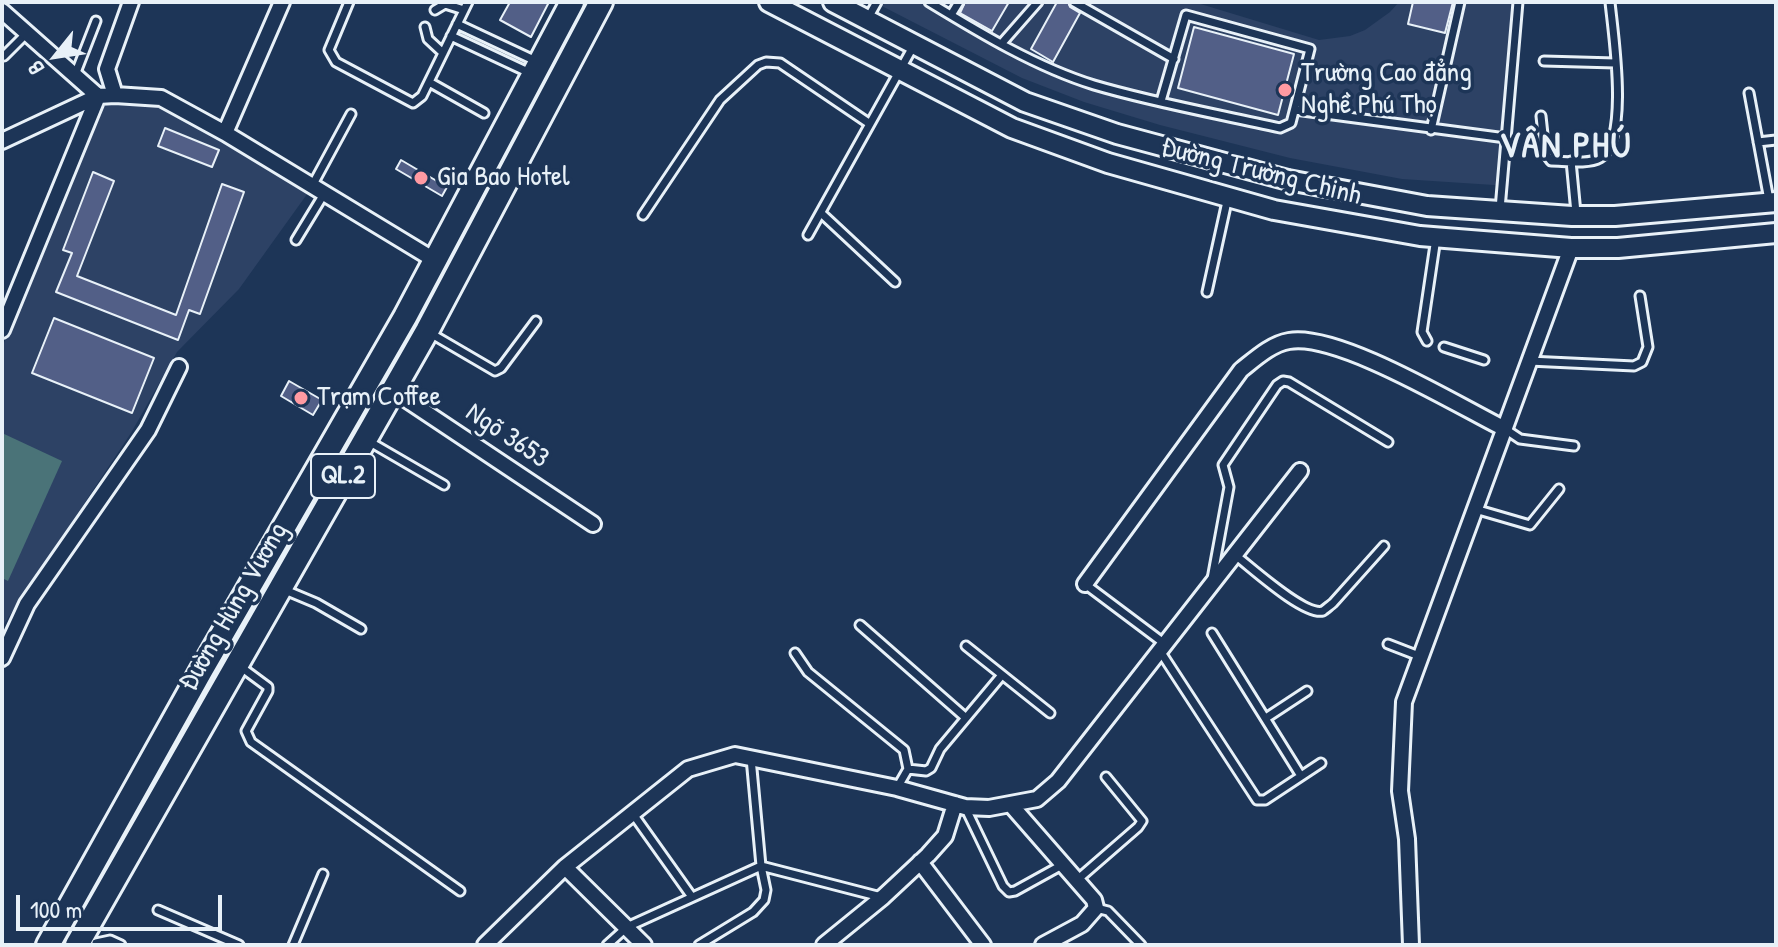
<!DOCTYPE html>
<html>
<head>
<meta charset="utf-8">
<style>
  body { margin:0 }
  #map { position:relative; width:1778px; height:947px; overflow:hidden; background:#1d3557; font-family:"Patrick Hand",sans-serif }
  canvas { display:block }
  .frame { position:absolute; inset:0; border:4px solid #e8f1f8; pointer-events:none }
  .north { position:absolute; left:16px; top:16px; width:80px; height:80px; -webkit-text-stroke:6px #1d3557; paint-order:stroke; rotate:240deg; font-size:22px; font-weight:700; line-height:32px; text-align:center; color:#e8f1f8 }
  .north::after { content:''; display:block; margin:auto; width:28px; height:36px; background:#e8f1f8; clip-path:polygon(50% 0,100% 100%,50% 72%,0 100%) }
  .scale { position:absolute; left:16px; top:895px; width:206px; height:36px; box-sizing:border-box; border:4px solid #e8f1f8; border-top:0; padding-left:10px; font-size:24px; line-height:28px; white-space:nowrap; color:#e8f1f8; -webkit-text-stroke:6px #1d3557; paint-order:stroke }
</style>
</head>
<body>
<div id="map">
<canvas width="1778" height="947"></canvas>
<div class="frame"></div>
<div class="north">B</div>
<div class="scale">100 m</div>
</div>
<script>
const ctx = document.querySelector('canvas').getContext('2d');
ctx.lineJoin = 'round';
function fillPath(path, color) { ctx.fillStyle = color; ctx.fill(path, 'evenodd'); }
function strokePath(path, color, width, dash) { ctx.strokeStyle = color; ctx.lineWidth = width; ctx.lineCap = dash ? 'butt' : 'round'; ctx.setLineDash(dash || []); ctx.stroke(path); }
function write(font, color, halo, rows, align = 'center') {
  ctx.font = font + ' "Patrick Hand",sans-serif'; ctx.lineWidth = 7; ctx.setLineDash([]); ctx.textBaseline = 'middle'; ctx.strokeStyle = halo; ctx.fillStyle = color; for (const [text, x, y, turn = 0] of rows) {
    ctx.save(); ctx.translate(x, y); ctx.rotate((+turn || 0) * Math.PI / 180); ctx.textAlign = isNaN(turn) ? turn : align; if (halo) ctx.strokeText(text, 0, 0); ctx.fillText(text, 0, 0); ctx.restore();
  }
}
fillPath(new Path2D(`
  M874 2H1194L1319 40 1350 36 1365 30 1390 12 1399 2H1523L1509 186 1402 179 1290 158 1160 125 1084 102 1022 78Z
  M103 100 161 102 310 190 239 289 177 352 131 433 2 627V348Z`), '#2d4265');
fillPath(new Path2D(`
  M2 433 62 461 8 581 2 578Z`), '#4a7378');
const building = new Path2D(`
  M510 2H549L531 37 500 20Z
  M965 2H1009L992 31 960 13Z
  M1057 2H1068L1070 7 1080 13 1053 62 1031 49Z
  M1413 2H1453L1445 33 1408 24Z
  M1194 27 1294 54 1278 115 1178 88Z
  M165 128 219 150 212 167 158 146Z
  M401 160 447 187 442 196 396 169Z
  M93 172 114 181 77 276 176 315 222 184 244 192 200 314 189 310 178 340 56 292 72 253 63 250Z
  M54 318 154 358 132 413 32 373Z
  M289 381 322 400 313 415 281 396Z`);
fillPath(building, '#525f87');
strokePath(building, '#e8f1f8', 2);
const service = new Path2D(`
  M349 2 329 50 336 62 413 103 422 96 468 2
  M929 2C980 33 1036 67 1094 85 1155 103 1218 114 1280 128L1291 123 1310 49 1186 15 1161 101
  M1074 2 1174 59
  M435 10 445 4 464 10
  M951 15 959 2
  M868 18 877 2
  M457 24 538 62
  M425 27 428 39 443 53
  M451 36 532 74
  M1002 43 1038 2
  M4 56 27 33
  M1544 61 1615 63
  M75 75 96 21
  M429 82 484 113
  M1749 93 1769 200
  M1295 110 1506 138
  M1541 116 1545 153 1551 161C1564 161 1588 165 1600 158 1630 140 1613 33 1610 2
  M1431 130 1460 2
  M1758 142 1776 140
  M1571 161 1576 213
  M312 186 351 114
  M1500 209 1518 2
  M821 213 895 282
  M643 215 720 100 758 65 766 62 780 63 870 124
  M808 235 914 45
  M296 240 324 194
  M1207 292 1228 197
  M430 333 495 371 501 368 536 321
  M1427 341 1422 332 1436 238
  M1444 347 1484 360
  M1529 361 1634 366 1642 362 1648 347 1640 296
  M1505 429 1520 439 1574 446
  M370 442 444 485
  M1475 509 1530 525 1559 489
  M1235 555C1251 567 1304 616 1323 611 1324 610 1332 604 1333 603L1384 546
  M1212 579 1229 487 1223 465 1277 385 1283 381 1289 382 1388 442
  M1085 584 1165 644
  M285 590 316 603 361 629
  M860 625 966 718
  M1212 633 1301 776
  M1388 644 1419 656
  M966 646 1050 713
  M1160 651 1257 800H1265L1321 763
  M795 653 808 672 904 750 908 769 897 788
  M241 667 268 687V691L246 731 251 742 460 891
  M1266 718 1307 691
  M908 769 926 771 931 768 940 749 1002 675
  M965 807 1003 886 1009 892 1015 891 1062 865
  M633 814 692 897
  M1077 880 1138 827 1142 821 1106 777
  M1096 908 1108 911 1141 945
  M158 910 239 945
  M96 943 110 940 121 945
  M293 945 323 874
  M607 945 627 927 761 866 881 897
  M699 945 753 912 764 900 766 890 761 866 751 758`);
const minor = new Path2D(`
  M2 11 98 96 2 330
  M115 95 107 69 131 2
  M225 133 282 2
  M2 141 98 96 115 95 161 98 225 133 436 261
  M392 390 593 524
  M1085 584 1241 370C1255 359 1271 344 1289 341 1337 332 1457 405 1505 429
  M2 658 27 604 148 430 179 367
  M1011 805 1094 900 1096 908 1082 924 1043 945
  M920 862 983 945
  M565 867 644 945
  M485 945 565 867 688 769 735 755 897 788 965 807 989 808 1037 799 1058 781 1300 471
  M824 945 883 897 928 855 945 836 955 804
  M1411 945 1407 839 1400 791 1404 702 1571 248`);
const secondary = new Path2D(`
  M769 2 1012 128 1108 163 1274 210 1420 236 1571 248H1618L1776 233
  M833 2 1025 102 1117 134 1288 180 1427 206 1572 216H1615L1776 202`);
const trunk = new Path2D(`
  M48 945 201 671 405 317 572 2
  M77 945 427 331 601 2`);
strokePath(service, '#e8f1f8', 13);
strokePath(minor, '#e8f1f8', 20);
strokePath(secondary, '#e8f1f8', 24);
strokePath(trunk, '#e8f1f8', 28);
strokePath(service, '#1d3557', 7);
strokePath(minor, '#1d3557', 14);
strokePath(secondary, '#1d3557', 18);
strokePath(trunk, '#1d3557', 22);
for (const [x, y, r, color] of [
  [1285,90,8,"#ff9aa2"],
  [421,178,8,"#ff9aa2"],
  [301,398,8,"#ff9aa2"]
]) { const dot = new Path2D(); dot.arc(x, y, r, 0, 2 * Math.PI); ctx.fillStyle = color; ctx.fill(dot); strokePath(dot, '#1d3557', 3); }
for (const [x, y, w] of [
  [343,476,64]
]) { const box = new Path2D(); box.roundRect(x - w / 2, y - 22, w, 44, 6); ctx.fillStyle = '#1d3557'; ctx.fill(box); strokePath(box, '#e8f1f8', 2); }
write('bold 26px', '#e8f1f8', null, [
  ["QL.2",343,476]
]);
write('28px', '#e8f1f8', '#1d3557', [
  ["Trường Cao đẳng",1301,74],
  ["Nghề Phú Thọ",1301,106],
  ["Gia Bao Hotel",437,178],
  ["Trạm Coffee",317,398]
], 'left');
write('28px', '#e8f1f8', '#1d3557', [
  ["Đường Trường Chinh",1261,172,14],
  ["Ngõ 3653",507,436,34],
  ["Đường Hùng Vương",234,607,-60]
]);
ctx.letterSpacing = '2px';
write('bold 36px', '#e8f1f8', '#1d3557', [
  ["VÂN PHÚ",1566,147]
]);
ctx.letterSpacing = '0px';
</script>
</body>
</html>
